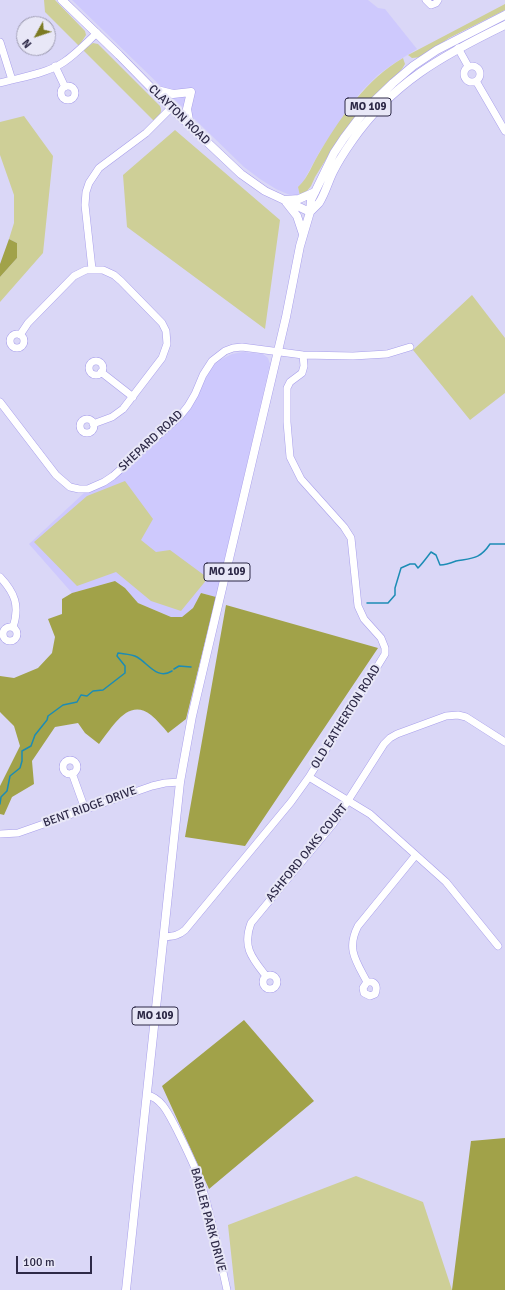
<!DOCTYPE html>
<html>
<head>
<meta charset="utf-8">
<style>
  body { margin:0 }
  #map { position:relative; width:505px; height:1290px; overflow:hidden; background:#dad7f7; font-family:Signika,sans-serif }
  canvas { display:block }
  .north { position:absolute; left:16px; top:16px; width:40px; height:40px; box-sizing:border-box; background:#e8e7f7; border:1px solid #9d9bb1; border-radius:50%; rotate:230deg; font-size:11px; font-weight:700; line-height:16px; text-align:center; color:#2d2947 }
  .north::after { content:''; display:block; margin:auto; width:14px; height:18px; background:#7b7a22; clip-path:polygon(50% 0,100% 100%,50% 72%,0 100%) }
  .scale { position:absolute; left:16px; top:1256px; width:76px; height:18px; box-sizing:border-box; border:2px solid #2d2947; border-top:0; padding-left:5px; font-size:12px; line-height:14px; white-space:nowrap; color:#2d2947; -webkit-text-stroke:3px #e8e7f7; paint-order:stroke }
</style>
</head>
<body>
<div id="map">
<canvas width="505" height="1290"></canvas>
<div class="north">N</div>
<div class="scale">100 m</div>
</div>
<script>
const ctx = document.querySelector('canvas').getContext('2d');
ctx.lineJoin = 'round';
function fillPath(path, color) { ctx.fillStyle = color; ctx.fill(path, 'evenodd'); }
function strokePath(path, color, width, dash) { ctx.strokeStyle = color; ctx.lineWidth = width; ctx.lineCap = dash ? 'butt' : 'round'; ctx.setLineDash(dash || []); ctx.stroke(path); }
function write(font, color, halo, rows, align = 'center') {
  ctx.font = font + ' Signika,sans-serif'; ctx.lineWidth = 4; ctx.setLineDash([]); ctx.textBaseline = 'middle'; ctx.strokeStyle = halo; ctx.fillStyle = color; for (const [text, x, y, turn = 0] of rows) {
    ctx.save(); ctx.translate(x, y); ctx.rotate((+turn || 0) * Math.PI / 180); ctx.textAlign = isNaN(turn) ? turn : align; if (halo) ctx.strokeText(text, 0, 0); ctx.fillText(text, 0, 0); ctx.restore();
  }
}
fillPath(new Path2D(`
  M72 0H368L378 8 385 9 417 49 393 64 378 75 360 93 320 151 303 182 298 187 300 196H292L276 189 260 179 244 167Z
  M243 352 263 354 268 358 270 364 216 597 201 593 193 608 182 617H171L138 603 125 588 115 581 72 593 29 544 84 493 90 491 192 405 212 367 220 360 232 354Z`), '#cec9fd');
fillPath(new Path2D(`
  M44 0H55L85 31 86 35 79 46 45 12Z
  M505 4V10L449 38 422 57 412 58 408 55Z
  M93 43 98 44 160 106C163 113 159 116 154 121L83 50Z
  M403 58 405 64 402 69 335 145 315 177 311 186 307 191 300 196 298 187C309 177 313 162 321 150 343 114 366 80 403 58Z
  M24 116 53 156 43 253 0 302V277L17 258V243L9 239 14 223V195L0 155V122Z
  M175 130 280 220 265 329 127 227 123 175Z
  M472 295 505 338V393L470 420 413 350Z
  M125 481 153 519 141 540 156 552 170 550 208 578 181 611 151 601 116 572 77 586 34 542 87 496Z
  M356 1176 423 1202 452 1290H235L228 1225Z`), '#cecf97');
fillPath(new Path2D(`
  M9 239 17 243V258L0 277V264Z
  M115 581 125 588 138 603 171 617H182L193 608 201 593 216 597 186 719 168 733C163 727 157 720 151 715 128 697 112 728 99 744L85 733 78 723 55 727 32 761 34 784 12 797 4 815 0 814V786L20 746 14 726 0 712V676L14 678 38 668 52 653 55 637 48 619 62 614V599L72 593Z
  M226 605 378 648 245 846 185 837Z
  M244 1020 314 1101 209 1189 162 1086Z
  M505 1138V1290H452L471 1141Z`), '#a1a249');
strokePath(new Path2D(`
  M367 603H388L395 595V588L401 568 410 564H415L418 568C420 566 428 556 431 552L436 555 440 565C445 565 451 563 456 561 473 558 480 559 490 544H505
  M174 669 179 666 191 667
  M0 804 1 797 7 791 10 776 20 768 22 761V751L31 746 35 735 47 720 48 716 63 705 77 702 81 695 87 696 93 691 103 690 125 673V666L117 656 118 653C124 654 132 654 137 657 149 664 157 680 172 671`), '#1c8cb5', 1.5);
const minor = new Path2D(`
  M426 0 431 5 436 3 438 0
  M0 42 12 80
  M458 48 468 66
  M464 74a8 8 0 1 1 16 0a8 8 0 1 1-16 0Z
  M55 66 65 87
  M476 81 505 131
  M0 83C21 77 46 74 64 62 76 54 86 43 97 33
  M61 93a7 7 0 1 1 14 0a7 7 0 1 1-14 0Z
  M92 269 85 205 86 192 89 183 99 168 146 133 171 108
  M10 341a7 7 0 1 1 14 0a7 7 0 1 1-14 0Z
  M20 335 28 323 74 276 86 270H103L114 275 121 281 162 323 166 331 167 344 162 358 123 409 112 417 93 424
  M89 368a7 7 0 1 1 14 0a7 7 0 1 1-14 0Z
  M101 372 133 397
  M0 402 56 475 70 487 79 489H88L104 482 113 476 180 416 188 406 195 394 203 375 212 361 225 351 233 348 242 347 303 355 353 356 387 354 410 347
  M80 426a7 7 0 1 1 14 0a7 7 0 1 1-14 0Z
  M0 577C15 593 20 606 13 627
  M3 634a7 7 0 1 1 14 0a7 7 0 1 1-14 0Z
  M63 767a7 7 0 1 1 14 0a7 7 0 1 1-14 0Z
  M72 773 85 809
  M309 777 370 814 446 882 498 946
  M0 834 18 833 152 786 165 783 180 782
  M164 937C173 936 178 936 185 930L291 802 309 777 385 654V648L381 638 364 619 358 606 351 538 344 527 301 479 290 457 287 422V388L290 382 302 373 304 366 303 355
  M263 982a7 7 0 1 1 14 0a7 7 0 1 1-14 0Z
  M266 976C252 958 242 947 251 923L333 824 384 744 390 738 397 734 446 716 458 715 466 717 505 742
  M367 982 363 988 364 993 370 996 375 994C377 989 377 984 372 982H367C356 961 346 949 358 926L415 856
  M147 1095C162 1098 169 1115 176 1128 185 1146 194 1164 201 1183 212 1218 219 1255 227 1290`);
const major = new Path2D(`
  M62 0 119 55 171 108 241 174 265 191 310 212
  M153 89 173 94 191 92 187 109 190 126
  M285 200 299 199 315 192
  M286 202 297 216 303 234
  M310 212C313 209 316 206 319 203 325 194 328 182 333 172 338 162 345 151 352 141 392 83 443 55 505 25
  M126 1290 180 782 192 716 286 317 300 246 310 212 311 200 315 192 334 153 344 138 366 109 393 83 413 66 437 50 505 15`);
strokePath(minor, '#a89feb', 8);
strokePath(major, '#a89feb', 9);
strokePath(minor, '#fff', 7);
strokePath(major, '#fff', 8);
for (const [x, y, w] of [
  [368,107,46],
  [227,572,46],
  [155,1016,46]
]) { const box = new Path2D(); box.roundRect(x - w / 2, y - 9, w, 18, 3); ctx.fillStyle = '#e8e7f7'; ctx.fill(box); strokePath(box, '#2d2947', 1); }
write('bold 11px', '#2d2947', null, [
  ["MO 109",368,107],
  ["MO 109",227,572],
  ["MO 109",155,1016]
]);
write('12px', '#2d2947', '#e8e7f7', [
  ["CLAYTON ROAD",179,115,44],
  ["SHEPARD ROAD",151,441,-43],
  ["OLD EATHERTON ROAD",346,717,-58],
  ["BENT RIDGE DRIVE",90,807,-20],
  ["ASHFORD OAKS COURT",307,853,-51],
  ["BABLER PARK DRIVE",208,1220,75]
]);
</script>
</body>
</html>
